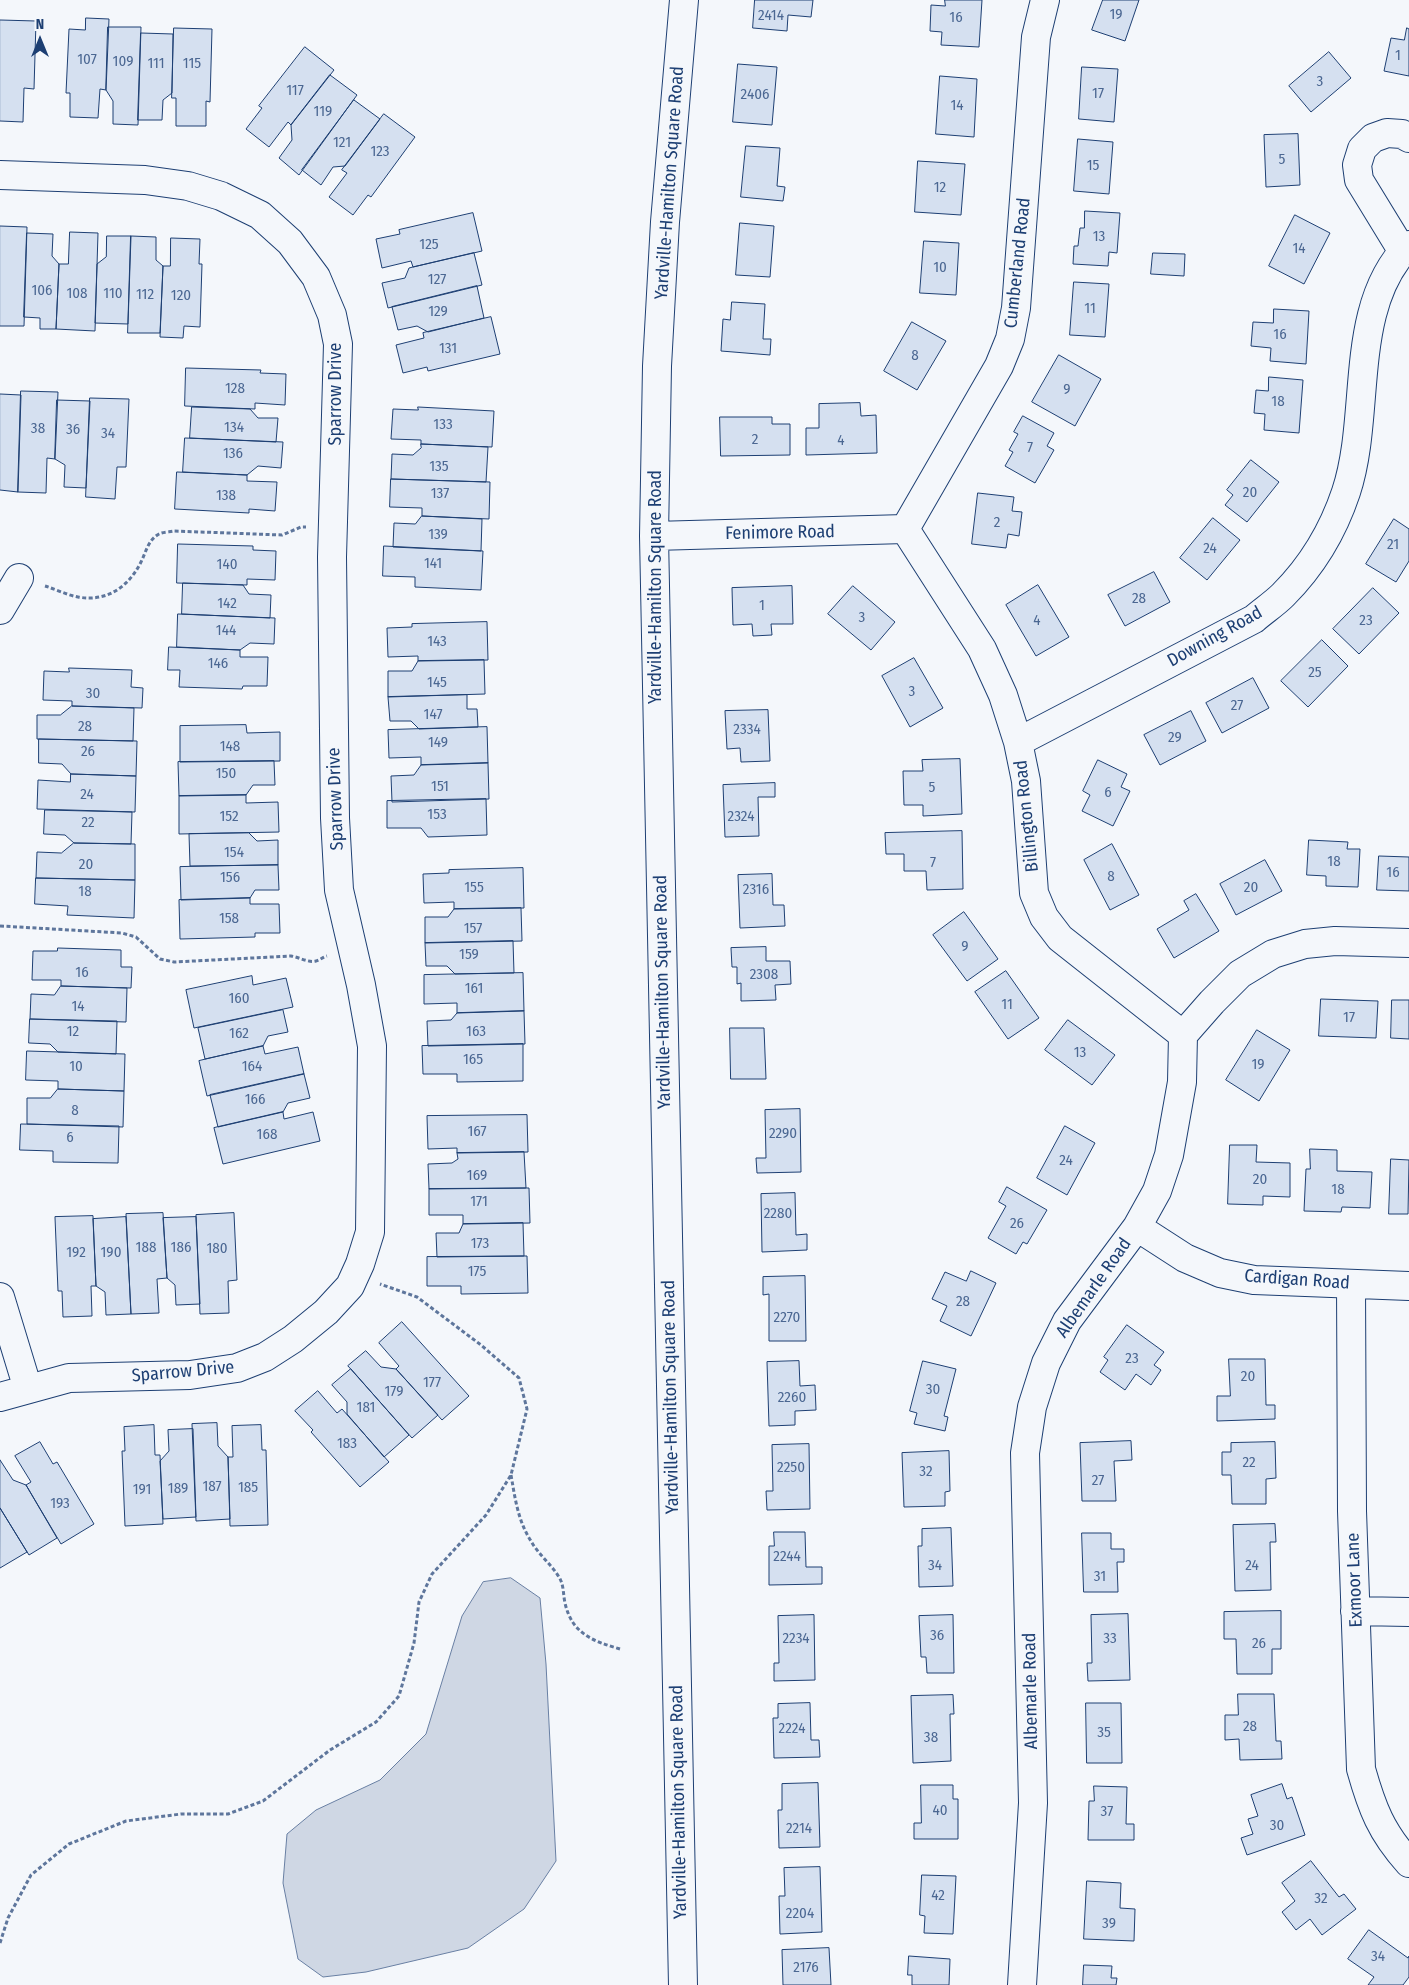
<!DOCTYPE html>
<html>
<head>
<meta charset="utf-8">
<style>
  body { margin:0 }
  #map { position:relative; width:1409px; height:1985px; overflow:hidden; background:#f4f7fb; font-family:"Fira Sans Condensed",sans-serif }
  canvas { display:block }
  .north { position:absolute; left:15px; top:15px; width:50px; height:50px; -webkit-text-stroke:4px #f4f7fb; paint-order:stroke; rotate:0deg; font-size:14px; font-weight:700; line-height:20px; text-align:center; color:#1d3f73 }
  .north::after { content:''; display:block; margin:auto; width:18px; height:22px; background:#1d3f73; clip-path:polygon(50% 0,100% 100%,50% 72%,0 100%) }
</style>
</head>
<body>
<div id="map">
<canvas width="1409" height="1985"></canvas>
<div class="north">N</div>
</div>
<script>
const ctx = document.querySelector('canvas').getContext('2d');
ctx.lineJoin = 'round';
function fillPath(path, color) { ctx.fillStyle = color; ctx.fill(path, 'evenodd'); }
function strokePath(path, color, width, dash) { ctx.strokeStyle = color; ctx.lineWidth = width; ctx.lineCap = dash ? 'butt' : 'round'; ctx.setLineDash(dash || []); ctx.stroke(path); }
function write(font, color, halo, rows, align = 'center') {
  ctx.font = font + ' "Fira Sans Condensed",sans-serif'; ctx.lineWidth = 4; ctx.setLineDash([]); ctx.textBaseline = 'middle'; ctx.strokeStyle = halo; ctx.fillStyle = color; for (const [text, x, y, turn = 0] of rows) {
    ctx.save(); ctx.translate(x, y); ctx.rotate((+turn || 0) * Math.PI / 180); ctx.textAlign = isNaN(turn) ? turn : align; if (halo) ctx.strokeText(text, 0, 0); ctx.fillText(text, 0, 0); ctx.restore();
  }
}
const water = new Path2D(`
  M511 1578 540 1598 546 1664 556 1861 524 1909 468 1948 366 1972 323 1977 298 1959 283 1883 287 1834 316 1810 380 1780 426 1734 462 1616 483 1582Z`);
fillPath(water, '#cfd7e4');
strokePath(water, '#687fa3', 1);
const building = new Path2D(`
  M755 0H813L811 17 788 15 787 31 753 28Z
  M945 0H982L979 47 941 45 942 32 930 31 931 5 945 6Z
  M1103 0H1139L1125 41 1092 30Z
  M86 18 109 19 106 90 100 89 98 118 70 117V93H66L69 29 85 30Z
  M0 20 36 21 34 89 24 88 23 122 0 121Z
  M108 27H141L138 125 113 124V101L106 90Z
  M174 28 212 29 210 102 206 101V126H176V98H172Z
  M1407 28 1409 29V76L1384 71 1391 38 1404 40Z
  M141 33 173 34 172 93 163 100 162 120H138Z
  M305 47 334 70 291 125 288 122 269 147 246 129 262 108 259 106Z
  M1329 52 1351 78 1311 112 1289 86Z
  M738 64 777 67 772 125 733 122Z
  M1082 67 1118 69 1114 122 1079 119Z
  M330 75 357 95 299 175 279 158 292 140 291 125Z
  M940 76 977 79 974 137 936 134Z
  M354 100 380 119 345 166 333 167 321 185 302 170Z
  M384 114 415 137 371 197 368 195 353 215 329 197 347 173 342 170Z
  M1298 134 1300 185 1266 187 1264 135Z
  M1078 139 1113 142 1109 194 1074 191Z
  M746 146 780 148 777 186 785 187 783 201 741 197Z
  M918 161 965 164 961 215 915 212Z
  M1085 211 1120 213 1117 253 1109 252 1108 266 1073 264 1074 246H1078L1080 228H1084Z
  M473 213 482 251 413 267 411 261 382 268 376 239 400 234 399 230Z
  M1295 215 1330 233 1304 284 1269 266Z
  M740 223 774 226 770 277 736 275Z
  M0 226 27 227 24 326H0Z
  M70 232 98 233 95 331 56 329 59 264H68Z
  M27 233 53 234 52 256 59 264 56 329H40V318L24 317Z
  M107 236H131L128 324 95 323 97 264 106 257Z
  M131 236 156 237V260L163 266 160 333H128Z
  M171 238 200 239 199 264H202L200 327 184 326 183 338 160 337 163 266H170Z
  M924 241 959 243 956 295 920 293Z
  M474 253 482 285 388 308 382 283 405 278 409 268 413 267Z
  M1153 253 1185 254 1184 276 1151 274Z
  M1074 282 1109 284 1105 337 1070 335Z
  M477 286 484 318 428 332 417 326 398 330 392 307Z
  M732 302 765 304 763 339H771L770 355 721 351 723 319 730 320Z
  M1274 309 1309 311 1306 364 1270 361 1271 348 1251 346 1253 322 1273 323Z
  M491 317 500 354 428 371 427 367 403 373 396 345 424 338 423 333Z
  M912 322 946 341 917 390 884 371Z
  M1059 355 1101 379 1075 426 1032 402Z
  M186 368 261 370 260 373 286 374 285 405 255 403V409L185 406Z
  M1269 377 1303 380 1299 433 1264 430 1265 414 1254 413 1256 390 1268 391Z
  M21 391 58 392 55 459 47 458 46 493 18 492Z
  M0 394 21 395 18 492 0 490Z
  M90 398 129 399 126 467H117L115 499 86 497Z
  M57 400 90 401 86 488 64 487 65 465 55 459Z
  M860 403 861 416 876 415 877 453 806 455V428H819V404Z
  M192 407 250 409 258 418H278L276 442 190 438Z
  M418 407 494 411 492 447 421 444V440L391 439 393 409 418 410Z
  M1023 416 1054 433 1047 446 1054 450 1035 483 1005 466 1013 452 1009 450 1018 434 1014 432Z
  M720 417H772V424H790V455L721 456Z
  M185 438 283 442 281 468 258 466 247 475 183 472Z
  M421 444 488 447 486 482 391 479 392 454 413 455 421 448Z
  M1251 460 1279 482 1247 522 1225 505 1233 495 1227 490Z
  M177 472 247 475V481L277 482 275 511 249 509V513L175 509Z
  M391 479 490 482 489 519 422 516V508L390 507Z
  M978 493 1014 497 1012 511 1022 512 1019 536 1008 534 1006 548 972 544Z
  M422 516 482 519 481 551 393 547 394 523 415 524Z
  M1213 518 1240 540 1207 580 1180 558Z
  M1394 519 1409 529V561L1396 582 1366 564Z
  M178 544 253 546V550L276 551 275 580 247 579V585L177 583Z
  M384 546 483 551 481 590 415 587V577L383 576Z
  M1154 572 1170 602 1125 626 1108 595Z
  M183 583 243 585 249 594 271 595 270 618 182 614Z
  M1038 585 1069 637 1036 656 1006 605Z
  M792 586 793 624H771L772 635 753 636 752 624 733 625 732 588Z
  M853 586 895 622 871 650 828 614Z
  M1373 588 1399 613 1359 654 1333 629Z
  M178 614 275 618 274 644 250 643 240 650 177 647Z
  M487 622 488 660 418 661V656L388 657 387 628 412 627V624Z
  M1322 640 1348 666 1308 707 1281 681Z
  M169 647 240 650V657H268L267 686H243L242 689 179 687 180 670H168Z
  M914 658 943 708 910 727 882 676Z
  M484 660 485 694 388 697V671H412L418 661Z
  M69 668 132 670 131 687 143 688 142 708 72 706V701L43 700 44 671 69 672Z
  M1253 678 1269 708 1222 733 1206 703Z
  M467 695V709H477L478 727 419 729 411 721H390L388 697Z
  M72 706 134 708 133 741 37 739V715H60Z
  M768 710 770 761 741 762 740 748 727 749 725 711Z
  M1191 711 1206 741 1160 765 1144 735Z
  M246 725 247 733 280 732V761L180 762V726Z
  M487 727 488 763 421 765V757L389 758 388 730Z
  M39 739 137 741 136 776 71 774 62 764 39 763Z
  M960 759 962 814 923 816V805H904L903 771H923L922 760Z
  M1098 760 1127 774 1121 787 1130 791 1113 826 1082 811 1090 795 1083 791Z
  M274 761 275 785H253L246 795 179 796 178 762Z
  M488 763 489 799 392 802 391 776 414 775 421 765Z
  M71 774 136 776 135 812 37 809 38 780 70 782Z
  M775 783V797H758L759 836 725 837 723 785Z
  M246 795V803L278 802 279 832 179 834V796Z
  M486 799 487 835 428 837 421 828H387V801Z
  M45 810 132 812 131 844 74 843 65 835 44 834Z
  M962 831 963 889 927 890 926 871H904V854H886L885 833Z
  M249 833 257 841 278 840V865L190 866 189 834Z
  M1309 840 1348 842 1347 849H1360L1358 887 1326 886V876L1307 875Z
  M74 843 135 844V880L36 878 37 852 61 853Z
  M1112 844 1139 895 1110 910 1084 860Z
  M1379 856 1409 857V891L1377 890Z
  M1265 860 1282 891 1236 915 1220 884Z
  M278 865 279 890H255L250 898 181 900 180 867Z
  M523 868 524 908 454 909V902L424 903 423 874 449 873V870Z
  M772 874 773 905H784L785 926 740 928 738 875Z
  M36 878 135 880 134 918 67 915 68 906 35 904Z
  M1196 894 1219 931 1174 958 1157 929 1189 910 1184 901Z
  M250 898V904H279L280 933H255V937L180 939 179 900Z
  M521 908 522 941 425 943V917H448L454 909Z
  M964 912 998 959 967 981 933 935Z
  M513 941 514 973 455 974 447 966H426L425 943Z
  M766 947V961H790L791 984 775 985 776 1000 741 1001V983L737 984V967H732L731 948Z
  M58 948 121 950V967H132L131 988 61 986V980H32L33 951H57Z
  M1006 971 1039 1018 1008 1039 975 992Z
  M523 973 524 1011 457 1013V1003L424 1004V975Z
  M252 976 253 985 286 978 293 1007 194 1028 186 990Z
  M61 986 127 988 126 1022 30 1019 31 994 54 995Z
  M1321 999 1378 1001 1376 1038 1319 1036Z
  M1392 1000H1409V1039L1391 1038Z
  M283 1010 288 1032 268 1036 263 1046 205 1059 198 1028Z
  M524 1011 525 1044 428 1046 427 1021 451 1020 457 1013Z
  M30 1019 117 1021 116 1054 58 1052 50 1044 29 1043Z
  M1068 1020 1115 1055 1092 1085 1045 1050Z
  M730 1028H764L766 1079H731Z
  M1257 1030 1290 1050 1259 1101 1226 1080Z
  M523 1044V1081L457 1082V1074H423L422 1046Z
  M263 1046 265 1054 298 1047 304 1074 207 1096 199 1061Z
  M27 1051 125 1054 124 1091 58 1089V1081L26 1080Z
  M304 1074 310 1098 288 1103 283 1112 218 1127 210 1095Z
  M58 1089 124 1091 123 1127 27 1124V1098H50Z
  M800 1109 801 1172 757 1173 756 1158H766L765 1110Z
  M283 1112 284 1119 313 1112 320 1141 223 1164 214 1128Z
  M527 1115 528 1152 457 1153V1148L428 1149 427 1116Z
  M21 1124 119 1126 118 1163 53 1162V1151L20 1150Z
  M1065 1126 1095 1143 1067 1195 1037 1178Z
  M1230 1145H1257L1256 1162 1290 1163V1197L1263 1196V1205L1228 1204Z
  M1310 1149 1337 1150V1171L1372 1172 1370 1208 1342 1207 1341 1212 1304 1211 1306 1169H1310Z
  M524 1152 526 1188 429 1189 428 1164 452 1163 458 1159 457 1153Z
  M1391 1159 1409 1160 1408 1214H1389Z
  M1007 1187 1047 1210 1027 1244 1023 1242 1016 1254 988 1238 1006 1206 999 1202Z
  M526 1188H529L530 1223 463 1224V1215H429V1189Z
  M795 1193 796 1235 807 1234V1250L762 1252 761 1194Z
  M163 1213 167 1278 157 1279 159 1313 131 1314 126 1214Z
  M234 1213 237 1280 228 1281 229 1313 200 1314 196 1215Z
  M93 1216 96 1286H91L92 1316 63 1317 62 1291H58L55 1217Z
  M126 1217 131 1314 106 1315 105 1292 96 1286 93 1219Z
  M196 1217 200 1304 176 1305 175 1285 167 1278 163 1218Z
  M523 1223 524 1256 437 1257 436 1233H459L463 1224Z
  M524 1256H527L528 1293 461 1294V1286H427V1257Z
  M971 1271 996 1283 971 1336 940 1321 947 1306 932 1299 945 1272 966 1281Z
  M805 1276 806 1341H769V1294L763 1295V1277Z
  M402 1322 469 1396 442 1420 396 1369 399 1366 379 1343Z
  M1127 1325 1164 1352 1154 1365 1161 1370 1151 1385 1136 1374 1125 1390 1100 1372 1108 1360 1104 1357Z
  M366 1351 381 1367 396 1369 438 1415 412 1438 348 1366Z
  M1229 1359H1265L1266 1405H1275V1419L1217 1421V1396H1230Z
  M799 1361 800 1386 815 1385 816 1410 795 1411V1425L769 1426 767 1362Z
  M923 1361 956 1369 944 1416 948 1417 945 1431 914 1424 917 1413 910 1411Z
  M351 1369 409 1435 384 1457 347 1414V1402L332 1385Z
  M318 1391 337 1413 342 1409 389 1462 360 1487 311 1432 313 1430 295 1411Z
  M217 1423 218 1446 228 1457 230 1519 196 1521 192 1424Z
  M154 1425 155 1455H160L163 1524 125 1526 122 1451H125L124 1427Z
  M261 1425 262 1450H266L268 1525 230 1526 228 1457H233L232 1426Z
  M193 1429 196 1517 163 1519 160 1461 169 1451 168 1430Z
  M1131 1441 1132 1460 1114 1461 1116 1501H1082L1080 1443Z
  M40 1442 53 1464 57 1462 94 1524 61 1544 26 1485 31 1482 15 1456Z
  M1275 1442 1276 1478 1266 1479V1504H1232L1231 1475H1222V1452H1231V1443Z
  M809 1444 810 1509 767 1510 766 1491H773L772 1445Z
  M949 1451 950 1491 945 1492V1506L904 1507 902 1453Z
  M0 1460 13 1480 26 1485 57 1538 29 1555 0 1508Z
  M0 1508 27 1552 0 1568Z
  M1275 1524 1276 1542H1270L1271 1590 1235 1591 1233 1525Z
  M951 1528 953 1586 919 1587 918 1546H922V1529Z
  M774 1532H805L806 1567H822V1584L769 1585V1546H774Z
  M1082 1533H1111V1549H1124V1562H1117L1118 1592H1084Z
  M1281 1611V1649H1272V1674H1237L1236 1639H1224V1612Z
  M1128 1614 1130 1680 1088 1681 1087 1663H1092L1091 1615Z
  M814 1615 815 1680 774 1681V1663H779L778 1616Z
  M953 1615 954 1673H927L926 1657H921L919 1616Z
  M1238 1694H1274L1276 1741H1281L1282 1759 1240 1760 1239 1739 1225 1740V1715H1238Z
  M953 1695 954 1714H950L951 1761 913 1763 911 1696Z
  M810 1703 811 1740H819L820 1757 774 1758 773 1718H778V1704Z
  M1086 1703H1121L1122 1763H1087Z
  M818 1783 820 1847 779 1848 778 1810H782V1784Z
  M1282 1784 1287 1799 1292 1797 1305 1835 1247 1855 1241 1838 1253 1834 1248 1819 1258 1816 1251 1795Z
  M921 1785H953V1799H958V1839H914V1823H921Z
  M1094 1786 1127 1787 1126 1824H1134V1840H1088L1089 1801H1094Z
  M1311 1861 1339 1897 1344 1894 1356 1909 1322 1935 1310 1919 1296 1930 1282 1912 1295 1901 1282 1883Z
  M820 1867 822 1932 780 1934 779 1896H785L784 1868Z
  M922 1875 956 1876 953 1934 924 1933 925 1916 920 1915Z
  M1087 1881 1121 1883 1120 1908 1135 1909 1134 1941 1084 1939Z
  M1369 1930 1408 1958 1409 1956V1977L1403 1985H1368L1374 1977 1348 1959Z
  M829 1948 831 1985H783L782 1950Z
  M909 1956 950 1959 949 1985H912V1975H908Z
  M1084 1965 1112 1966 1111 1978H1117L1116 1985H1083Z`);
fillPath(building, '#d5e0f0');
strokePath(building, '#1d3f73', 1);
const minor = new Path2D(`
  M0 175 145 180 188 186 221 196 260 215 290 242 316 277 332 315 338 344 332 557 335 818 339 890 361 985 372 1046 370 1232 360 1264 350 1286 326 1312 293 1339 265 1357 237 1368 190 1375 69 1378 0 1397
  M1403 252 1359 180 1357 165 1362 149 1373 138 1387 133 1402 134 1409 138
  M905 529 982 649 1003 695 1018 742 1026 781 1034 893 1044 917 1060 938 1183 1035
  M905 529 999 366 1010 339 1016 308 1036 37 1045 0
  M654 536 905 529
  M0 610 19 578
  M1018 742 1254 619C1263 611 1274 604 1283 595 1312 566 1333 531 1346 492 1372 414 1347 307 1409 245
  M1137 1227 1185 1258 1220 1273 1254 1280 1409 1286
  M1351 1284 1352 1511 1361 1769C1372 1808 1381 1832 1409 1863
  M0 1297 28 1389
  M1355 1611 1409 1612
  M683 1985 654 536 657 366 665 222 684 0
  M1022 1985 1033 1803 1025 1453 1032 1407 1046 1363 1067 1321 1137 1227 1157 1191 1169 1155 1182 1082 1183 1035 1212 1002 1240 974 1273 954 1305 944 1335 941 1409 943`);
strokePath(minor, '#1d3f73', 30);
strokePath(new Path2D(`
  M45 586C55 589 67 595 78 597 106 602 128 588 141 562 146 552 148 540 159 534 163 532 170 532 174 531L282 535 301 527H306
  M0 926 122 933 136 937 160 959 174 962 291 956C299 957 308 963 316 961 320 960 323 957 327 956
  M511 1475C515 1498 518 1521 531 1541 538 1554 551 1564 559 1577 564 1585 563 1594 565 1603 572 1634 593 1641 620 1649
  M0 1943 8 1918 31 1875 69 1844 126 1821 181 1814H228L263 1801 330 1750 376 1722 399 1696 414 1643 419 1602 432 1574 486 1515 511 1475 527 1409 519 1378 481 1345 417 1297 380 1284`), '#5e769c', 3, [4, 2.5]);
strokePath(minor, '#f4f7fb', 28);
write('15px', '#4b6792', null, [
  ["19",1116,15],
  ["2414",771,16],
  ["16",956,18],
  ["1",1398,56],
  ["107",87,60],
  ["109",123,62],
  ["111",156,64],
  ["115",192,64],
  ["3",1320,82],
  ["117",295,91],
  ["17",1098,94],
  ["2406",755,95],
  ["14",957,106],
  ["119",323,112],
  ["121",342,143],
  ["123",380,152],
  ["5",1282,160],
  ["15",1093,166],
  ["12",940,188],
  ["13",1099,237],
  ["125",429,245],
  ["14",1299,249],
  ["10",940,268],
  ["127",437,280],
  ["106",42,291],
  ["108",77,294],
  ["110",113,294],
  ["112",145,295],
  ["120",181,296],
  ["11",1090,309],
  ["129",438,312],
  ["16",1280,335],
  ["131",448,349],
  ["8",915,356],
  ["128",235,389],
  ["9",1067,390],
  ["18",1278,402],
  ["133",443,425],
  ["134",234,428],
  ["38",38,429],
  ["36",73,430],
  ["34",108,434],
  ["2",755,440],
  ["4",841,441],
  ["7",1030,448],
  ["136",233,454],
  ["135",439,467],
  ["20",1250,493],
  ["137",440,494],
  ["138",226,496],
  ["2",997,523],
  ["139",438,535],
  ["21",1393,545],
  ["24",1210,549],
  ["141",433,564],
  ["140",227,565],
  ["28",1139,599],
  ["142",227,604],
  ["1",762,606],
  ["3",862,618],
  ["4",1037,621],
  ["23",1366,621],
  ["144",226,631],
  ["143",437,642],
  ["146",218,664],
  ["25",1315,673],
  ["145",437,683],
  ["3",912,692],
  ["30",93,694],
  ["27",1237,706],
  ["147",433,715],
  ["28",85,727],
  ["2334",747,730],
  ["29",1175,738],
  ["149",438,743],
  ["148",230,747],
  ["26",88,752],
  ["150",226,774],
  ["151",440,787],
  ["5",932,788],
  ["6",1108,793],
  ["24",87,795],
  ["153",437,815],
  ["152",229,817],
  ["2324",741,817],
  ["22",88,823],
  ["154",234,853],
  ["18",1334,862],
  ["7",933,863],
  ["20",86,865],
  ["16",1393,873],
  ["8",1111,877],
  ["156",230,878],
  ["155",474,888],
  ["20",1251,888],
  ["2316",756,890],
  ["18",85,892],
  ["158",229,919],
  ["157",473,929],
  ["9",965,947],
  ["159",469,955],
  ["16",82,973],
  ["2308",764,975],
  ["161",474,989],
  ["160",239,999],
  ["11",1007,1005],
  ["14",78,1007],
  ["17",1349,1018],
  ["12",73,1032],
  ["163",476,1032],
  ["162",239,1034],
  ["13",1080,1053],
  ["165",473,1060],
  ["19",1258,1065],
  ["10",76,1067],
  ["164",252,1067],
  ["166",255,1100],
  ["8",75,1111],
  ["167",477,1132],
  ["2290",783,1134],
  ["168",267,1135],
  ["6",70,1138],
  ["24",1066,1161],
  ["169",477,1176],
  ["20",1260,1180],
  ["18",1338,1190],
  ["171",479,1202],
  ["2280",778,1214],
  ["26",1017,1224],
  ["173",480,1244],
  ["188",146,1248],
  ["186",181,1248],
  ["180",217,1249],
  ["192",76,1253],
  ["190",111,1253],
  ["175",477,1272],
  ["28",963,1302],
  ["2270",787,1318],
  ["23",1132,1359],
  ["20",1248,1377],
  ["177",432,1383],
  ["30",933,1390],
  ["179",394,1392],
  ["2260",792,1398],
  ["181",366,1408],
  ["183",347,1444],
  ["22",1249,1463],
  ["2250",791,1468],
  ["32",926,1472],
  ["27",1098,1481],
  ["187",212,1487],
  ["185",248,1488],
  ["189",178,1489],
  ["191",142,1490],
  ["193",60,1504],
  ["2244",787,1557],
  ["34",935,1566],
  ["24",1252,1566],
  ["31",1100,1577],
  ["36",937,1636],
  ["2234",796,1639],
  ["33",1110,1639],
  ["26",1259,1644],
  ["28",1250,1727],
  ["2224",792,1729],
  ["35",1104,1733],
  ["38",931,1738],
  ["40",940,1811],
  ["37",1107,1812],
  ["30",1277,1826],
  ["2214",799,1829],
  ["42",938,1896],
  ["32",1321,1899],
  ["2204",800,1914],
  ["39",1109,1924],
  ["34",1378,1957],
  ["2176",806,1968]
]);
write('18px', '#1d3f73', '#f4f7fb', [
  ["Yardville-Hamilton Square Road",670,183,-86],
  ["Cumberland Road",1018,263,-84],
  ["Sparrow Drive",336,394,-90],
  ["Fenimore Road",780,533,-1],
  ["Yardville-Hamilton Square Road",656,587,-90],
  ["Downing Road",1215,637,-29],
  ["Sparrow Drive",336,799,-92],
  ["Billington Road",1027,816,-96],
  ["Yardville-Hamilton Square Road",663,992,-91],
  ["Cardigan Road",1297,1280,4],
  ["Albemarle Road",1094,1288,-55],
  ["Sparrow Drive",183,1372,-5],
  ["Yardville-Hamilton Square Road",671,1397,-91],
  ["Exmoor Lane",1355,1580,-92],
  ["Albemarle Road",1031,1691,-91],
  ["Yardville-Hamilton Square Road",679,1802,-91]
]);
</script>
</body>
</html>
